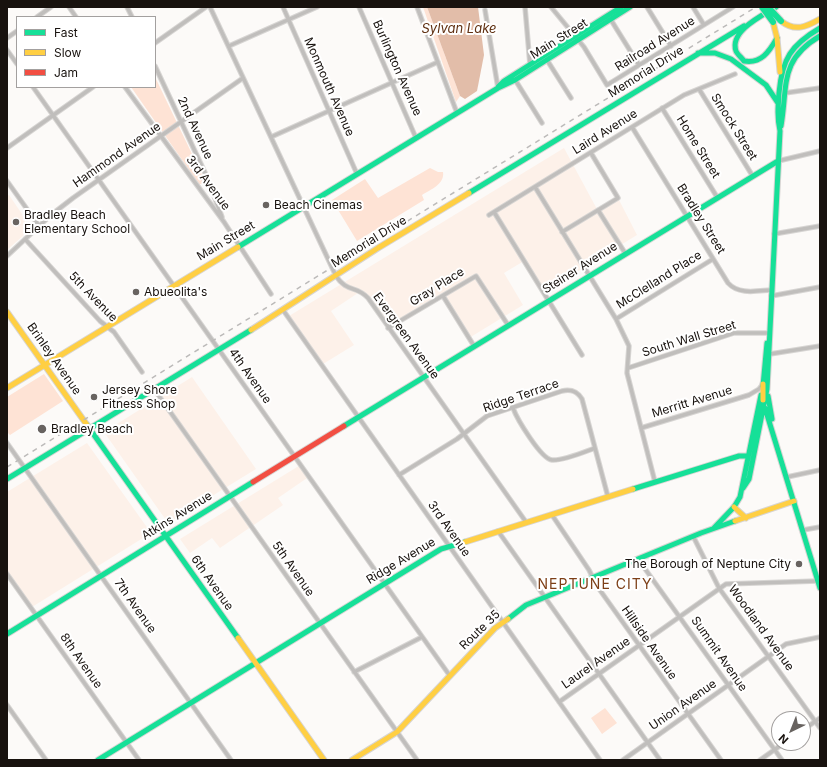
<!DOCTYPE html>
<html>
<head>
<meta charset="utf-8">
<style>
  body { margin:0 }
  #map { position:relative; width:827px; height:767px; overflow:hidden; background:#fcfaf8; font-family:Inter,sans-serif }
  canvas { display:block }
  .frame { position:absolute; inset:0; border:8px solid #18120e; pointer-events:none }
  .legend { position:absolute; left:16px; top:16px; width:140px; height:72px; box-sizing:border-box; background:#fff; border:1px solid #a3a09f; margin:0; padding:5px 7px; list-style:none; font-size:12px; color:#18120e }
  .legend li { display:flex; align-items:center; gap:8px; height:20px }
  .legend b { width:20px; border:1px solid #a3a09f }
  .north { position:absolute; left:771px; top:711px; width:40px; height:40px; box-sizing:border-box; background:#fff; border:1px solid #a3a09f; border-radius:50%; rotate:223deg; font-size:11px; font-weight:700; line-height:16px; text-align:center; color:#18120e }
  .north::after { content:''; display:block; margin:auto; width:14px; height:18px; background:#686360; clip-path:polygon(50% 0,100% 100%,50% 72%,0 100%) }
</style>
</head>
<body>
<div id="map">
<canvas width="827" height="767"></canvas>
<div class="frame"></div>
<ul class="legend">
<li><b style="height:5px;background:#16e098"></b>Fast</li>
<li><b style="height:5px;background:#ffcf43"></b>Slow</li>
<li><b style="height:5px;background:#f24e42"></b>Jam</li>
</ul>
<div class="north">N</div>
</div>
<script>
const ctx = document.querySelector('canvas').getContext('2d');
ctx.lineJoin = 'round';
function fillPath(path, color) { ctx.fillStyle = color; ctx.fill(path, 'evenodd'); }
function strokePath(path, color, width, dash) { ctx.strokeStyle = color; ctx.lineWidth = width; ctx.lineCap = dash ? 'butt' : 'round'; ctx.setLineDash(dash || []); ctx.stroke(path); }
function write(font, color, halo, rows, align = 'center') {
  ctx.font = font + ' Inter,sans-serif'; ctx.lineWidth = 4; ctx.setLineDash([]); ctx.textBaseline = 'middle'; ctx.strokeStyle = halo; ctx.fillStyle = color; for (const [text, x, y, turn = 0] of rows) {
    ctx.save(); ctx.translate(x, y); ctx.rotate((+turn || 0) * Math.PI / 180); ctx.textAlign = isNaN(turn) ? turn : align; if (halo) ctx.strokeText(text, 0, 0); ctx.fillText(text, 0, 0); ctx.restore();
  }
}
fillPath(new Path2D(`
  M564 148 598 211 618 198 637 235 544 292 524 261 504 273 523 305 469 338 442 293 389 325 361 291 331 311 354 345 323 364 289 316Z
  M9 195 22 214 26 225 24 235 7 250V196Z
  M192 377 256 469 168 523 104 432Z
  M87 443 151 533 32 607 7 572V492Z
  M302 464 310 476 278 498 283 505 220 548 212 538 190 553 180 539Z`), '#fdf1e9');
fillPath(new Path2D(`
  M423 7H427L460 96 456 102Z
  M155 77 205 181 202 184H199L131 87H155Z
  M430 168 438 172H443C445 184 430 190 422 195L424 200 357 241 332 200 365 179 378 198Z
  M44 374 63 401 10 435 7 432V397Z
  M605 708 617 723 602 734 591 718Z`), '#fee3d5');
fillPath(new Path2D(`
  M427 7H478L484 55 477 91 465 99 460 96Z`), '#e2bda9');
const street = new Path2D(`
  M69 7 76 17
  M127 7 132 17
  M210 7 336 276C347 293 356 285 368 298L526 522
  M283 7 357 174
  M359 7 416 138
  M417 7 457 113
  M525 7 530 65
  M551 7 584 47 607 85 733 7
  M647 7 671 46
  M693 7 704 25
  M485 10 498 88
  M37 17 51 7
  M611 20 639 65
  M7 38 17 31
  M155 43 206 7
  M229 46 317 7
  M7 50 17 64
  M547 60 571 98
  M155 66 207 177 222 217
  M514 78 542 123
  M33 87 450 676
  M125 87 224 222 271 294
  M699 89 752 175
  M785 93 820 88
  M662 108 717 197
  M632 127 728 283C739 295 756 291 771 290
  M271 137 438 62
  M7 148 93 87
  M778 161 820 151
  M7 181 39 226
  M535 187 616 319 629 346 627 373 655 482
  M598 210 625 253
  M494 212 582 355
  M489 215 684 95 735 74
  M562 232 618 198 591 153
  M774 234 820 226
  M25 239 100 321 114 332 142 372
  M7 256 51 215 73 198 243 78
  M443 296 474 346
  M771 296 820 287
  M283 310 600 760
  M616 319 713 259
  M388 328 476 276 508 325
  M770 354 820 346
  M628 368 734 333H769
  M154 389 417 760
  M513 408C517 419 541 459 552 460 563 461 584 452 595 448
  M641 428 749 395 759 389 763 384
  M7 443 231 760
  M399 475 457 439 487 416 562 391C571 389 577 391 582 399L608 497
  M787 477 820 470
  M552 515 589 570 597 586 721 760
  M803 530 820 527
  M498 531 660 760
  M693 536 719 588 820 728
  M640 559 643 566 782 760
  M7 574 139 760
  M354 672 422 637
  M559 702 726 584 818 581
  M7 705 46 760
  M803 730 820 718
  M623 760 786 644 820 637
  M760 760 784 743`);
const fast = new Path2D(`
  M776 7C763 15 729 31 736 51 737 54 742 58 744 61 761 64 769 52 777 38
  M698 53H715L731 59 766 85 778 103
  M498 87 504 81 621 7
  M781 126C788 85 779 60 820 36
  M780 131C777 118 778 106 779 93 782 59 791 45 820 28
  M469 193 744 26
  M238 247 498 88 515 80 630 7
  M763 386 767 343
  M768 396 772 419
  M765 408 820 588
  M87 425 238 638
  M344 426 778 161
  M7 479 251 330
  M743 488 749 479 767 389 780 131
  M633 489 739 456H748
  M714 528 734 507 740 497 761 395
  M508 619 526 605 701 533 735 521
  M7 634 253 482
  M98 760 441 549 465 542`);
const slow = new Path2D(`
  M781 21C795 32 806 27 820 19
  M773 22 777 38 780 72
  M7 312 87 425
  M251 330 378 248 469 193
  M763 384V400
  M7 388 238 247
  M734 507 746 518
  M735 521 794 501
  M465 542 633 489
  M238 638 324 760
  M352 760 397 732 495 628 508 619`);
const jam = new Path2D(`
  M253 482 344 426`);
strokePath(street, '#d7d5d3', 5.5);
strokePath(fast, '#d7d5d3', 7);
strokePath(slow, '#d7d5d3', 7);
strokePath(jam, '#d7d5d3', 7);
strokePath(street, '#c0bebc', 3.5);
strokePath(fast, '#16e098', 5);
strokePath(slow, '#ffcf43', 5);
strokePath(jam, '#f24e42', 5);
strokePath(new Path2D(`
  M7 467 756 7`), '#bcbab9', 1.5, [5, 5]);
const fastBridge = new Path2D(`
  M762 7 773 22
  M768 7 781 21`);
strokePath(fastBridge, '#d7d5d3', 8, []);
strokePath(fastBridge, '#16e098', 6);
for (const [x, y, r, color] of [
  [266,205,4,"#686360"],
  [16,222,4,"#686360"],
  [136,292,4,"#686360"],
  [94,397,4,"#686360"],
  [42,429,5,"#686360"],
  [799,564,4,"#686360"]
]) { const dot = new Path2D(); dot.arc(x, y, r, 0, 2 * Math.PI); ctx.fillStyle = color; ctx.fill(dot); strokePath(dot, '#fff', 1.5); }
write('12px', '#18120e', '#fff', [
  ["Main Street",559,39,-32],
  ["Railroad Avenue",655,44,-32],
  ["Burlington Avenue",397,68,66],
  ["Memorial Drive",646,72,-32],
  ["Monmouth Avenue",329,87,66],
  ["Smock Street",734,127,58],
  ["2nd Avenue",195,128,65],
  ["Laird Avenue",605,132,-32],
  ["Home Street",698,147,58],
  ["Hammond Avenue",117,155,-35],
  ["3rd Avenue",208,183,53],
  ["Bradley Street",701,219,58],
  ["Main Street",226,241,-31],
  ["Memorial Drive",369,242,-32],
  ["Steiner Avenue",580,268,-32],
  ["McClelland Place",659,280,-32],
  ["Gray Place",437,287,-32],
  ["5th Avenue",93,297,46],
  ["Evergreen Avenue",406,336,54],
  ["South Wall Street",689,339,-17],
  ["Brinley Avenue",54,359,55],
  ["4th Avenue",250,376,55],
  ["Ridge Terrace",521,396,-19],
  ["Merritt Avenue",692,402,-17],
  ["Atkins Avenue",177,516,-32],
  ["3rd Avenue",449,529,55],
  ["Ridge Avenue",401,561,-31],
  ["5th Avenue",293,569,55],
  ["6th Avenue",212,583,55],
  ["7th Avenue",135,606,55],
  ["Woodland Avenue",761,628,54],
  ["Route 35",480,630,-44],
  ["Hillside Avenue",649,643,55],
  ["Summit Avenue",719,654,55],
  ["8th Avenue",81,661,55],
  ["Laurel Avenue",596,663,-35],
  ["Union Avenue",683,705,-35]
]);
write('12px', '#18120e', '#fff', [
  ["Beach Cinemas",274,205],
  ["Bradley Beach",24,215],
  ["Elementary School",24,229],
  ["Abueolita's",144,292],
  ["Jersey Shore",102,390],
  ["Fitness Shop",102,404],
  ["Bradley Beach",51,429],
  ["The Borough of Neptune City",791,564,"right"]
], 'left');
write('italic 13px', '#5f2f10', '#fff', [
  ["Sylvan Lake",459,29]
]);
ctx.letterSpacing = '1px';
write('14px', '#7d3f17', '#fff', [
  ["NEPTUNE CITY",595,585]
]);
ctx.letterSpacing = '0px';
</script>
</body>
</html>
